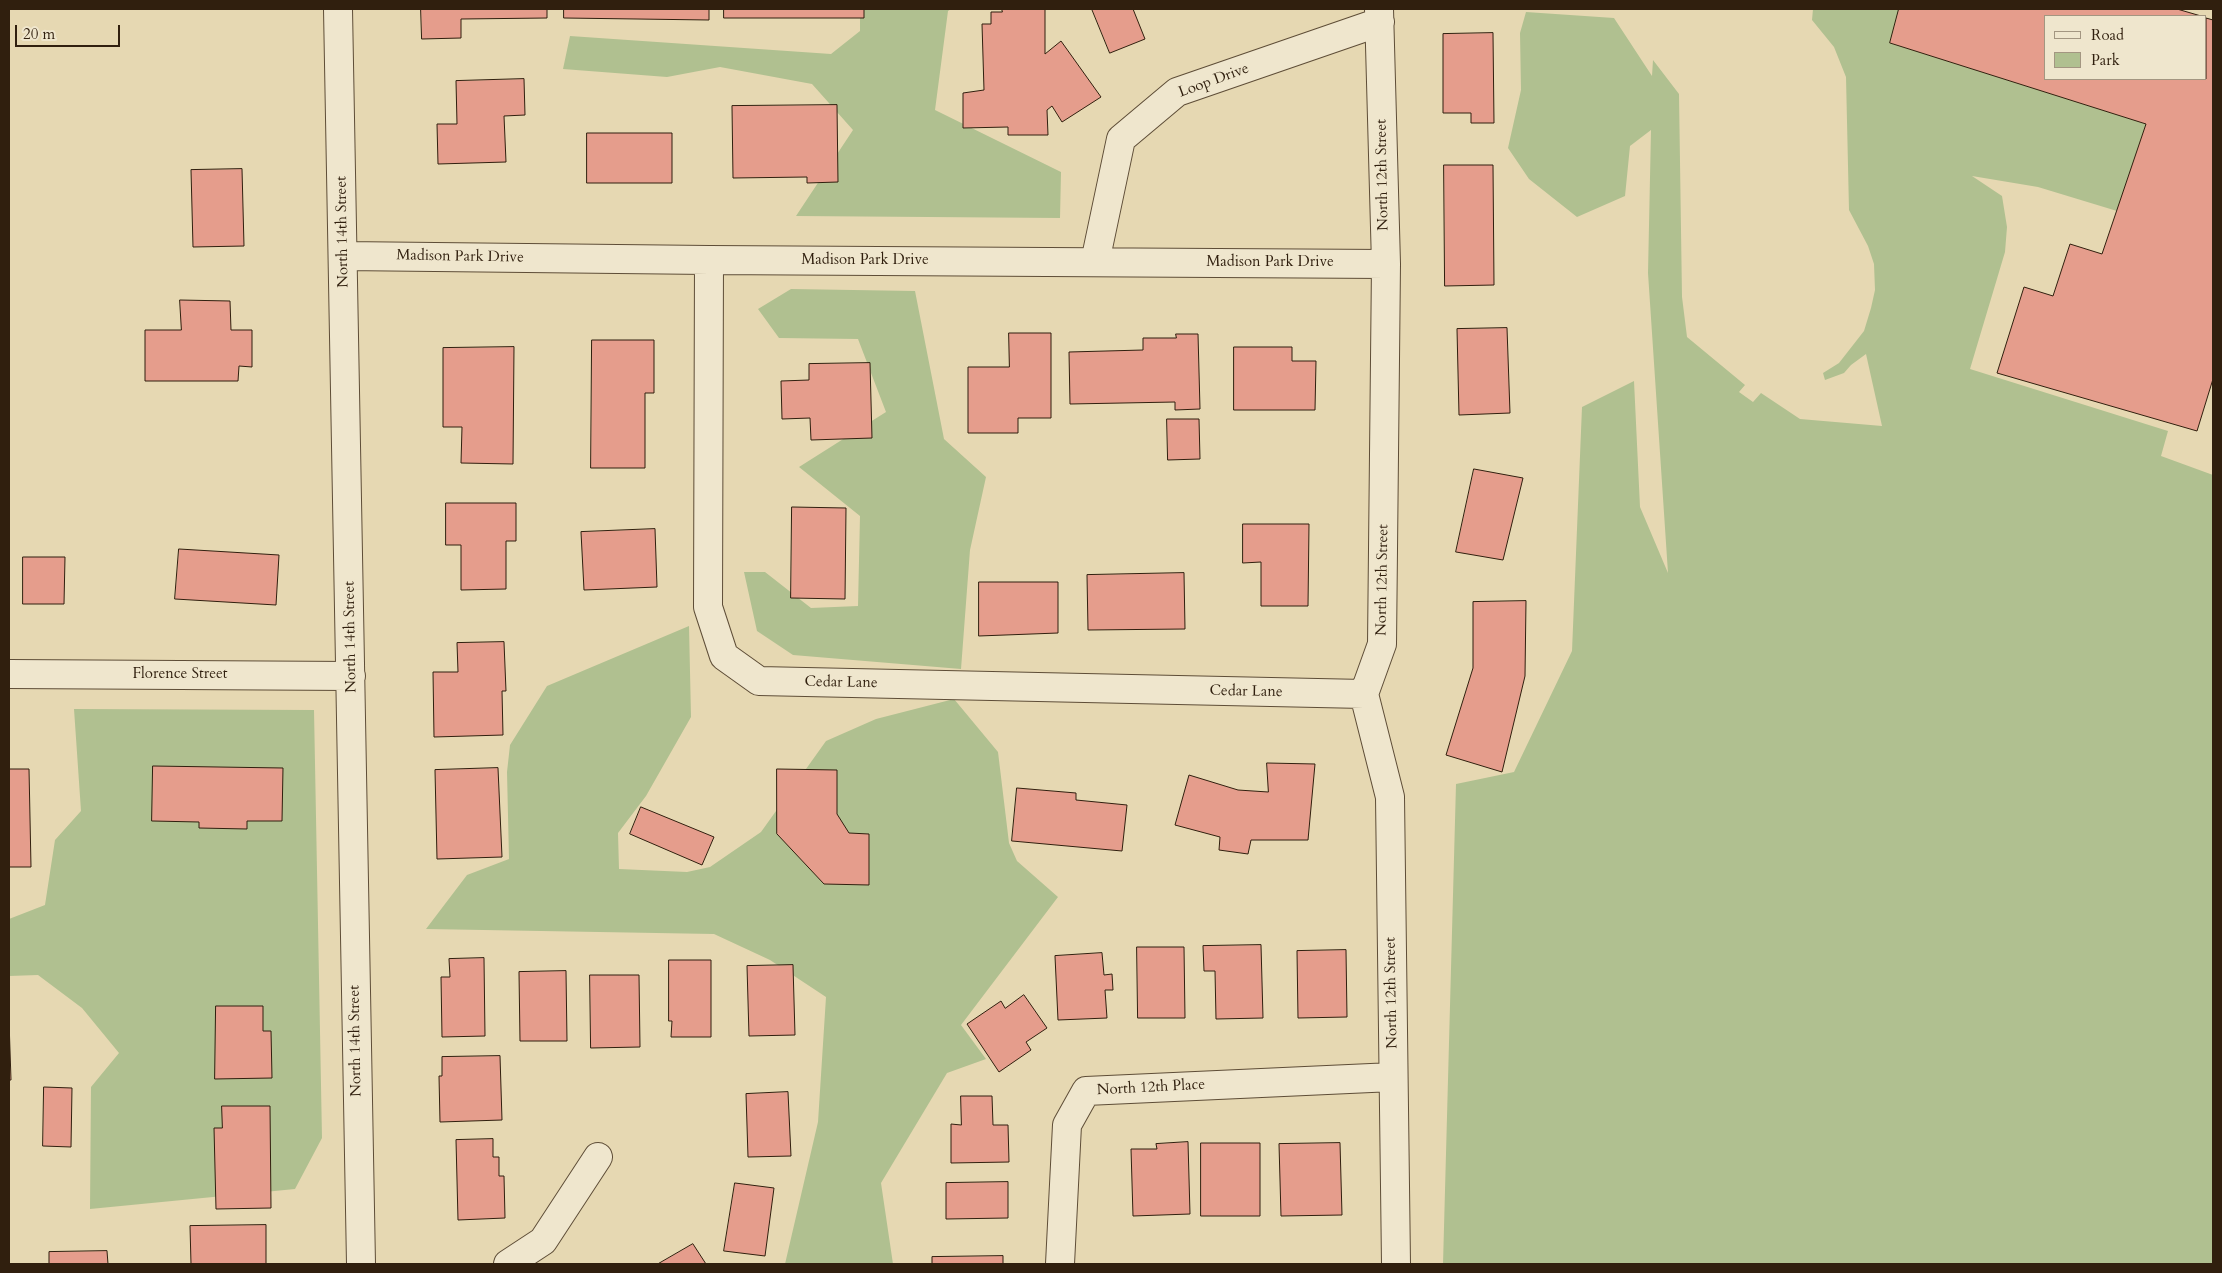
<!DOCTYPE html>
<html>
<head>
<meta charset="utf-8">
<style>
  body { margin:0 }
  #map { position:relative; width:2222px; height:1273px; overflow:hidden; background:#e6d8b2; font-family:Cardo,serif }
  canvas { display:block }
  .frame { position:absolute; inset:0; border:10px solid #301f0e; pointer-events:none }
  .legend { position:absolute; left:2044px; top:15px; width:162px; height:65px; box-sizing:border-box; background:#efe6cd; border:1px solid #a39681; margin:0; padding:6px 9px; list-style:none; font-size:15px; color:#301f0e }
  .legend li { display:flex; align-items:center; gap:10px; height:25px }
  .legend b { width:25px; border:1px solid #a39681 }
  .scale { position:absolute; left:15px; top:25px; width:105px; height:22px; box-sizing:border-box; border:2px solid #301f0e; border-top:0; padding-left:6px; font-size:15px; line-height:18px; white-space:nowrap; color:#301f0e; -webkit-text-stroke:4px #efe6cd; paint-order:stroke }
</style>
</head>
<body>
<div id="map">
<canvas width="2222" height="1273"></canvas>
<div class="frame"></div>
<ul class="legend">
<li><b style="height:6px;background:#efe6cd"></b>Road</li>
<li><b style="height:14px;background:#b0c090"></b>Park</li>
</ul>
<div class="scale">20 m</div>
</div>
<script>
const ctx = document.querySelector('canvas').getContext('2d');
ctx.lineJoin = 'round';
function fillPath(path, color) { ctx.fillStyle = color; ctx.fill(path, 'evenodd'); }
function strokePath(path, color, width, dash) { ctx.strokeStyle = color; ctx.lineWidth = width; ctx.lineCap = dash ? 'butt' : 'round'; ctx.setLineDash(dash || []); ctx.stroke(path); }
function write(font, color, halo, rows, align = 'center') {
  ctx.font = font + ' Cardo,serif'; ctx.lineWidth = 4.5; ctx.setLineDash([]); ctx.textBaseline = 'middle'; ctx.strokeStyle = halo; ctx.fillStyle = color; for (const [text, x, y, turn = 0] of rows) {
    ctx.save(); ctx.translate(x, y); ctx.rotate((+turn || 0) * Math.PI / 180); ctx.textAlign = isNaN(turn) ? turn : align; if (halo) ctx.strokeText(text, 0, 0); ctx.fillText(text, 0, 0); ctx.restore();
  }
}
fillPath(new Path2D(`
  M860 9H951L948 11 935 110 1061 172 1060 218 796 216 853 130 812 84 720 67 667 77 563 69 570 36 831 54 860 31Z
  M1813 9H1899L1890 43 2146 124 2117 211 2038 187 1972 176 2002 196 2007 227 2005 252 1970 369 2168 431 2161 456 2213 475V1264H1443L1456 784 1514 772 1572 651 1582 407 1634 381 1640 507 1668 573 1648 273 1651 130 1630 146 1625 196 1577 217 1529 179 1508 148 1521 90 1520 33 1526 12 1614 18 1652 76 1653 60 1679 94 1682 297 1687 337 1745 385 1739 392 1753 402 1761 393 1800 419 1882 426 1866 354 1851 365 1844 373 1825 380 1823 373 1839 363 1864 331 1871 308 1875 290 1874 264 1868 246 1849 210 1846 77 1834 47 1812 20Z
  M791 289 915 291 944 439 986 477 970 550 961 669 793 655 757 631 744 572H765L811 608 858 606 860 516 799 467 886 412 858 339 779 338 758 309Z
  M689 626 691 717 646 796 618 833 619 869 687 872 710 867 761 832 826 741 876 719 954 699 998 752 1009 843 1017 861 1058 897 961 1025 986 1059 947 1073 881 1183 893 1264H785L818 1122 826 997 770 960 714 934 426 929 467 875 509 859 507 772 510 745 547 686Z
  M74 709 314 710 322 1138 295 1189 90 1209 91 1087 119 1053 82 1008 38 975 9 976V919L45 905 55 840 81 811Z`), '#b0c090');
const building = new Path2D(`
  M421 9H547V18L461 19V38L422 39Z
  M564 9H709V20L564 18Z
  M724 9H864V18H724Z
  M1002 9H1045V54L1061 41 1101 97 1062 122 1052 106 1047 110 1048 135H1008V127L963 128V93L984 90 982 24H991V12H1002Z
  M1092 9H1133L1145 39 1110 53Z
  M1899 9H2177L2201 16H2046V79H2206V18L2213 20V379L2197 431 1997 373 2024 287 2053 296 2070 244 2102 254 2146 124 1890 43Z
  M1493 33 1494 123H1471V113H1443V34Z
  M524 79 525 115 504 116 506 162 438 164 437 124H457L456 81Z
  M837 105 838 182 807 183V177L733 178 732 106Z
  M587 133H672V183H587Z
  M1444 165H1493L1494 285 1445 286Z
  M242 169 244 246 193 247 191 170Z
  M180 300 230 301 231 330H252V367L239 366 238 381H145V330H181Z
  M1507 328 1510 413 1459 415 1457 329Z
  M1009 333H1051V418H1018V433H968V367H1009Z
  M1176 334H1198L1200 409 1175 410V402L1070 404 1069 352 1143 350V338H1176Z
  M592 340H654V393H645V468H591Z
  M514 347 513 464 461 463 462 427H443V348Z
  M1234 347H1292V361H1316L1315 410H1234Z
  M870 363 872 438 811 440 810 418 782 419 781 381 809 380V364Z
  M1167 419H1199L1200 459 1168 460Z
  M1474 469 1523 478 1503 560 1456 552Z
  M446 503H516V541H506V589L461 590V545H446Z
  M792 507 846 508 845 599 791 598Z
  M1243 524H1309L1308 606H1261V562L1243 563Z
  M655 529 657 587 584 590 581 532Z
  M179 549 279 555 276 605 175 599Z
  M23 557H65L64 604H23Z
  M1184 573 1185 629 1088 630 1087 575Z
  M979 582H1058V633L979 636Z
  M1526 601 1525 676 1502 772 1446 755 1473 668V602Z
  M504 642 506 691H502L503 735 434 737 433 672H458L457 643Z
  M1267 763 1315 764 1308 840H1251L1248 854 1219 850 1220 837 1175 825 1189 775 1238 790 1268 792Z
  M153 766 283 768 282 821H247V829L199 828V822L152 821Z
  M498 768 502 857 437 859 435 770Z
  M9 769H29L31 867H9Z
  M777 769 837 770V814L849 833 869 834V885L824 884 777 834Z
  M1017 788 1076 793V800L1127 805 1122 851 1012 841Z
  M641 807 714 837 702 865 630 834Z
  M1261 945 1263 1018 1216 1019 1215 971H1204L1203 946Z
  M1137 947H1184L1185 1018H1138Z
  M1346 950 1347 1017 1298 1018 1297 951Z
  M1102 953 1104 975 1112 974 1113 990H1105L1107 1018 1058 1020 1055 956Z
  M484 958 485 1036 442 1037 441 977H450L449 959Z
  M669 960H711V1037H671L672 1021H669Z
  M793 965 795 1035 749 1036 747 966Z
  M566 971 567 1041H520L519 972Z
  M590 975H639L640 1047 591 1048Z
  M1024 995 1047 1028 1026 1042 1031 1050 999 1072 967 1024 1001 1001 1005 1008Z
  M216 1006H263V1031H271L272 1078 215 1079Z
  M9 1021 11 1080H9Z
  M500 1056 502 1120 440 1122 439 1076H442V1057Z
  M44 1087 72 1088 71 1147 43 1146Z
  M788 1092 791 1156 748 1157 746 1094Z
  M961 1096H992L993 1125H1008L1009 1162 951 1163V1124L961 1125Z
  M222 1106H270L271 1208 216 1209 214 1128H222Z
  M493 1139V1157H499V1176H504L505 1218 458 1220 456 1140Z
  M1188 1142 1190 1214 1133 1216 1131 1149H1157L1156 1144Z
  M1201 1143H1260V1216H1201Z
  M1340 1143 1342 1215 1281 1216 1279 1144Z
  M1008 1182V1218L946 1219V1183Z
  M735 1183 774 1188 765 1256 724 1251Z
  M266 1225V1264H191L190 1226Z
  M693 1244 706 1264H658Z
  M107 1251 108 1264H49V1252Z
  M1003 1256V1264H932V1257Z`);
fillPath(building, '#e59d8c');
strokePath(building, '#301f0e', 1);
const street = new Path2D(`
  M338 9 361 1264
  M1379 9 1386 264 1382 644 1364 694 1390 797 1396 1264
  M344 256 709 260 1386 264
  M709 260 708 607 724 656 759 681 1364 694
  M1095 262 1121 139 1177 92 1380 22
  M9 674 351 676
  M508 1264 543 1241 598 1157
  M1060 1264 1067 1125 1086 1091 1393 1077`);
strokePath(street, '#5e4d37', 30);
strokePath(street, '#efe6cd', 28);
write('15px', '#301f0e', '#efe6cd', [
  ["Loop Drive",1214,81,-20],
  ["North 12th Street",1383,175,-91],
  ["North 14th Street",343,232,-91],
  ["Madison Park Drive",460,257,1],
  ["Madison Park Drive",865,261],
  ["Madison Park Drive",1270,263],
  ["North 12th Street",1383,580,-89],
  ["North 14th Street",351,637,-91],
  ["Florence Street",180,675],
  ["Cedar Lane",841,683,1],
  ["Cedar Lane",1246,692,1],
  ["North 12th Street",1392,993,-91],
  ["North 14th Street",356,1041,-91],
  ["North 12th Place",1151,1088,-3]
]);
</script>
</body>
</html>
